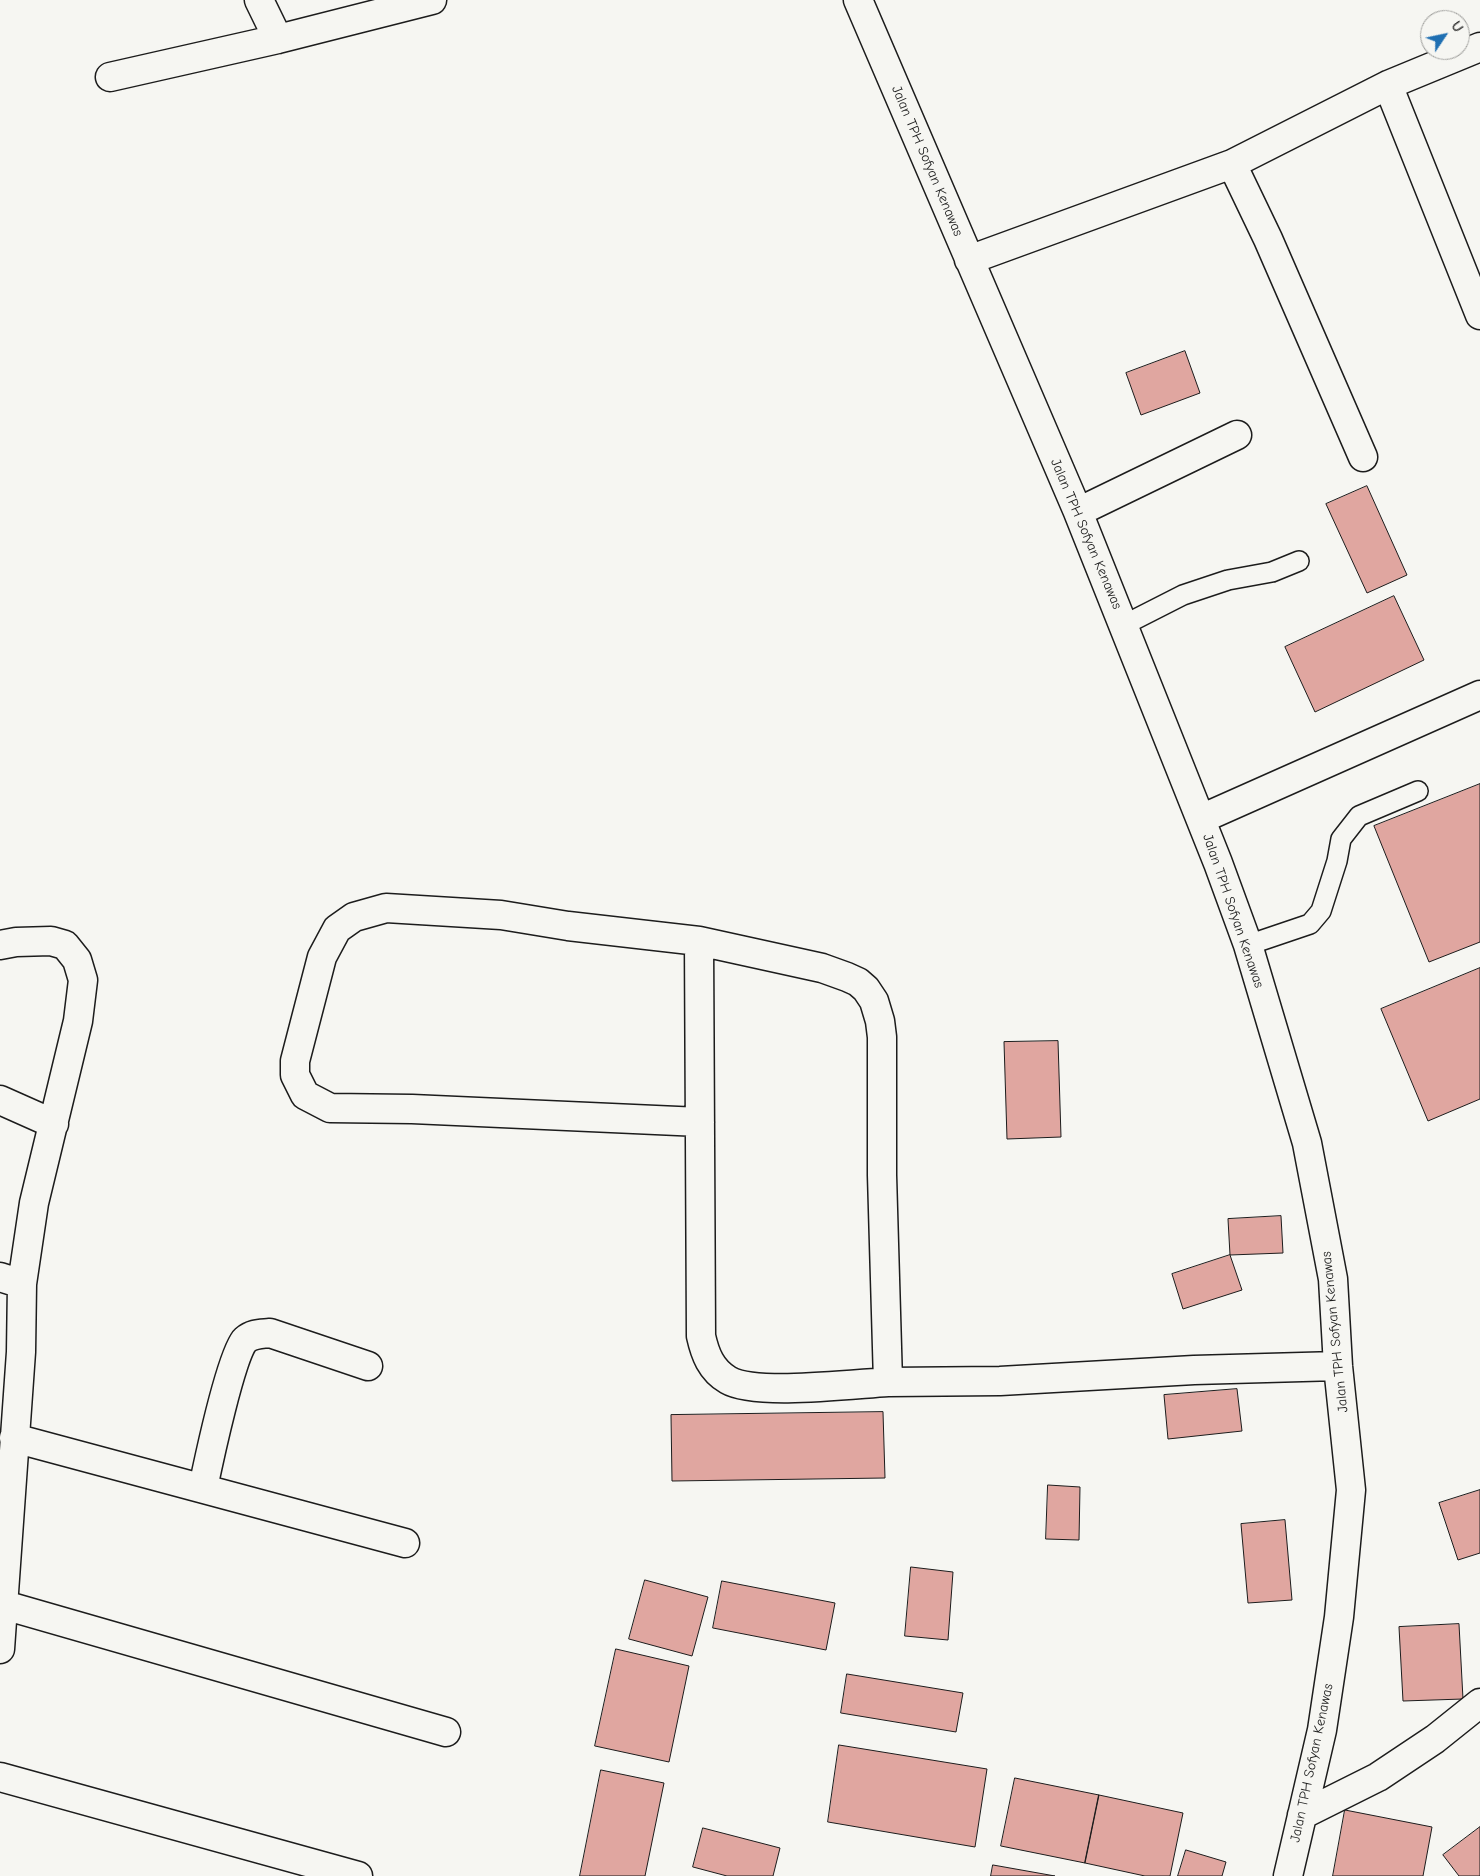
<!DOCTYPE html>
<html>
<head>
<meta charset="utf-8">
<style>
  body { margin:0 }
  #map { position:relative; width:1480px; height:1876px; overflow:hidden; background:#f6f6f2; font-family:"Comic Neue",sans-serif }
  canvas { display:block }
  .north { position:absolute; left:1420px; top:10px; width:50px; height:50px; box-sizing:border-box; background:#f6f6f2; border:1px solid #9f9f9c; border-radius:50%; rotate:56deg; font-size:14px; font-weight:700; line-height:20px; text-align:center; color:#1c1c1c }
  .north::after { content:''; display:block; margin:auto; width:18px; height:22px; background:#1f6fb2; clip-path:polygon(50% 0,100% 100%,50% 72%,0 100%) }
</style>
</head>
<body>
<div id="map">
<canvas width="1480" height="1876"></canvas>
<div class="north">U</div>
</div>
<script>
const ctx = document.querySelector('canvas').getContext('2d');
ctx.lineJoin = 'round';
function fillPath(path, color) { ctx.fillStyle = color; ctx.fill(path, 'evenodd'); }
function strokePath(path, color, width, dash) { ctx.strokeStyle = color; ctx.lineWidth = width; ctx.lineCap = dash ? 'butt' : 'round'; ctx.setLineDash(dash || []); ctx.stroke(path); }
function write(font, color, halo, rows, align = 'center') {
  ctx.font = font + ' "Comic Neue",sans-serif'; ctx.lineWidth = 5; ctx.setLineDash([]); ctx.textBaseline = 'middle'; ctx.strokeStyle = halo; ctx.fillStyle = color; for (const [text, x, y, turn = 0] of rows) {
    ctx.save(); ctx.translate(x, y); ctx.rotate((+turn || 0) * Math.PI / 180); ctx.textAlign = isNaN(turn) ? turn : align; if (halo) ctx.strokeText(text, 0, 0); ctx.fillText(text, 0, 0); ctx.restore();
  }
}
const building = new Path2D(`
  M1185 351 1200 393 1141 415 1126 373Z
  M1367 486 1407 575 1367 593 1326 504Z
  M1394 596 1424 660 1315 712 1285 647Z
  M1480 784V942L1429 962 1374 826Z
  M1480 968V1099L1428 1121 1381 1009Z
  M1058 1041 1061 1137 1007 1139 1004 1042Z
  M1281 1216 1283 1253 1230 1255 1228 1219Z
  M1230 1255 1242 1290 1183 1309 1172 1274Z
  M1237 1389 1242 1431 1168 1439 1164 1395Z
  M883 1412 885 1478 672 1481 671 1415Z
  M1048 1485 1080 1487 1079 1540 1046 1539Z
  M1480 1490V1553L1458 1560 1439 1503Z
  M1285 1520 1292 1600 1248 1603 1241 1524Z
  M911 1567 953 1572 948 1640 905 1636Z
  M645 1580 708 1597 692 1656 629 1639Z
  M722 1581 835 1603 826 1650 713 1628Z
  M1459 1624 1463 1699 1403 1701 1399 1627Z
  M616 1649 689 1666 669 1762 595 1746Z
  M847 1674 963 1693 956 1732 841 1713Z
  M839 1745 987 1769 975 1847 828 1822Z
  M601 1770 664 1783 645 1876H580Z
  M1015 1778 1099 1795 1085 1863 1001 1846Z
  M1099 1795 1183 1813 1170 1876H1145L1085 1863Z
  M1345 1810 1432 1827 1423 1876H1333Z
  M1480 1827V1876H1459L1443 1855Z
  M703 1828 780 1848 773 1876H727L693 1867Z
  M1186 1850 1226 1862 1222 1876H1178Z
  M993 1865 1055 1876H991Z`);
fillPath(building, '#e0a6a0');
strokePath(building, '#1c1c1c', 1);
const lane = new Path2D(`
  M1124 625 1183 595 1228 580 1272 572 1299 561
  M1248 945 1310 924 1321 911 1337 861 1341 839 1359 816 1418 791`);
const street = new Path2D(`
  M259 0 278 39
  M858 0 1078 512 1218 863 1248 945 1307 1143 1333 1279 1338 1366 1351 1490 1339 1617 1322 1730 1288 1876
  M110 77 278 39 432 0
  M1388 85 1480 315
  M1232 164 1268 239 1363 457
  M969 260 1232 164 1388 85 1480 47
  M1078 512 1237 435
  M1201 819 1480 695
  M699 941 701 1336C705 1354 711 1370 728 1380 755 1396 853 1384 888 1382
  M0 945 16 942 51 941 65 945 77 960 83 980 78 1021 34 1203 22 1284 21 1352 0 1649
  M0 1100 54 1124
  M700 1122 412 1109 330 1108 305 1095 295 1075V1061L322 957 337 929 354 917 386 908 501 915 568 926 699 941 822 968 847 977 858 982 866 989 874 1001 880 1021 882 1037V1175L888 1382 1000 1381 1194 1370 1338 1366
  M0 1277 22 1284
  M14 1438 405 1543
  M203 1488C208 1464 232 1351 245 1340 253 1333 261 1334 270 1333L368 1366
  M4 1605 446 1732
  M0 1777 358 1876
  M1302 1815 1378 1777 1435 1739 1480 1703`);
strokePath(lane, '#1c1c1c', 22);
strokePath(street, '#1c1c1c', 31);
strokePath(lane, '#f6f6f2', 19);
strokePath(street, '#f6f6f2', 28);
write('14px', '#1c1c1c', '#f6f6f2', [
  ["Jalan TPH Sofyan Kenawas",927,161,67],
  ["Jalan TPH Sofyan Kenawas",1086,534,67],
  ["Jalan TPH Sofyan Kenawas",1233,911,71],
  ["Jalan TPH Sofyan Kenawas",1335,1332,-96],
  ["Jalan TPH Sofyan Kenawas",1312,1763,-78]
]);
</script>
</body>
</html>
